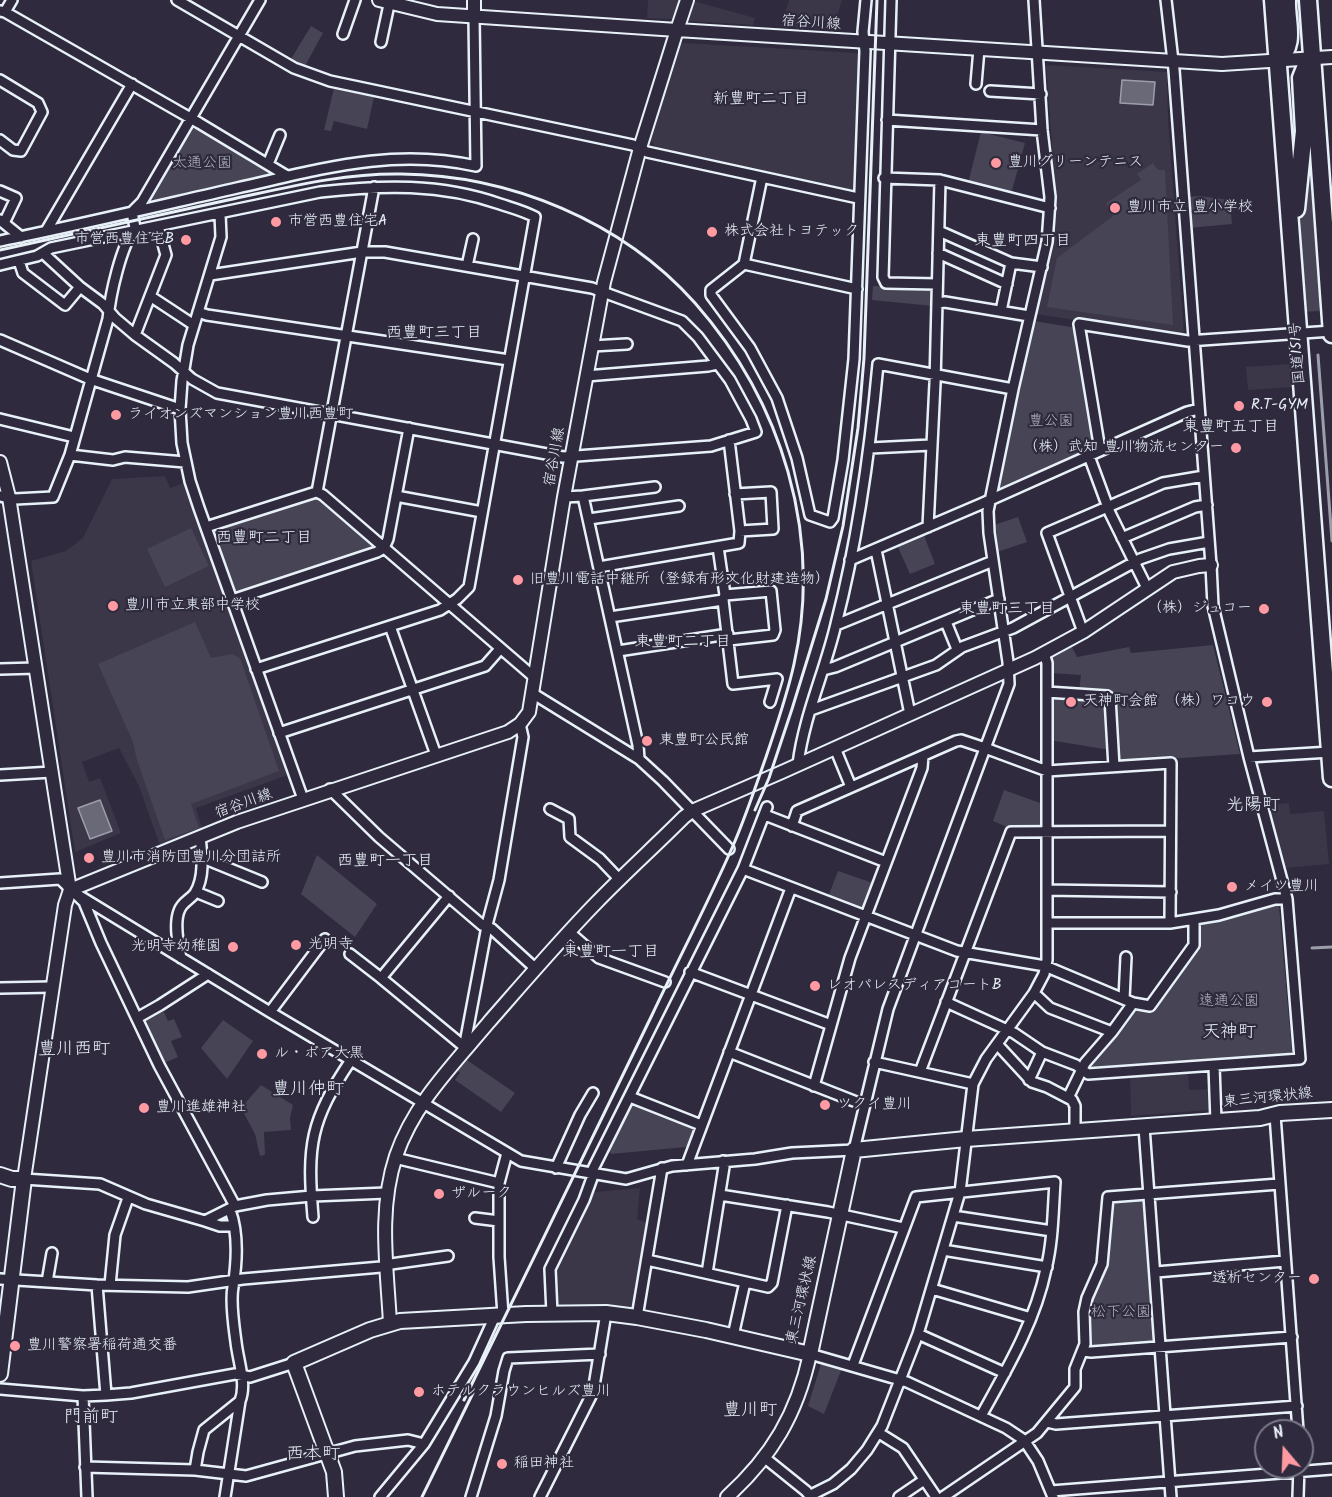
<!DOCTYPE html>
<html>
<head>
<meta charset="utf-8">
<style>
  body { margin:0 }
  #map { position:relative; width:1332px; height:1497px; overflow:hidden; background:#2f2a3d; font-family:Kalam,sans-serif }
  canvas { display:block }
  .north { position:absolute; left:1254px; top:1419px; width:60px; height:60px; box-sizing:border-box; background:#2f2a3d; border:2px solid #797a88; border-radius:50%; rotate:341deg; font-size:16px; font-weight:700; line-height:24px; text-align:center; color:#e8f1f8 }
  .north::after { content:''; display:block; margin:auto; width:21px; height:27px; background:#ff9aa2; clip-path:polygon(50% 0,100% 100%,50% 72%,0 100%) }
</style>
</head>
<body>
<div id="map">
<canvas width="1332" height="1497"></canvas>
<div class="north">N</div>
</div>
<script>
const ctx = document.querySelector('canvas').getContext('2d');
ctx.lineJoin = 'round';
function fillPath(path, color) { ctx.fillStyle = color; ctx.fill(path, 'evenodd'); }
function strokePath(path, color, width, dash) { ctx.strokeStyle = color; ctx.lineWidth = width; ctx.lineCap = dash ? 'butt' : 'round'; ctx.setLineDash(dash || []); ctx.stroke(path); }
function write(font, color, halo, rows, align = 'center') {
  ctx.font = font + ' Kalam,"Klee One",sans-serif'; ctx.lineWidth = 4.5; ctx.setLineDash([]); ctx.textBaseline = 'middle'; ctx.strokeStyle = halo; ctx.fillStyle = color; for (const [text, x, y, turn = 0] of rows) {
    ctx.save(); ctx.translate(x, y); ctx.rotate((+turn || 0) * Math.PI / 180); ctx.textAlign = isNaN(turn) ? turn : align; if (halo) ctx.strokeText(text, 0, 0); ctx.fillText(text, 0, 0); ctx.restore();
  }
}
fillPath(new Path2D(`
  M648 0H681L676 17 671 19 647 18Z
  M789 0H842L833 30 781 26Z
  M693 1 755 18 753 25 689 21 688 18Z
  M684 43 857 53 861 56 854 190 851 193 655 146 651 140 680 44Z
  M1046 65 1167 72 1168 120 1184 333 1181 336 1036 314 1055 220 1056 196Z
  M1291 364 1292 387 1248 390 1246 367Z
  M165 476 170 488 184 483 288 775 196 808 203 831 164 845 159 843 139 786 119 748 82 762 89 782 100 778 121 833 75 852 31 561 66 551 83 538 112 479Z
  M1289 803 1290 814 1324 811 1329 864 1284 868 1265 805Z
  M1188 1072 1189 1090 1211 1089 1213 1107 1209 1110 1131 1116 1130 1076Z
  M640 1188 637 1219 648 1223 636 1306 632 1309 558 1307 555 1303 553 1269 591 1194 596 1192Z`), '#3b3749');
fillPath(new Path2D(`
  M311 26 323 33 305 66 291 59Z
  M1308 82 1321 294 1319 311 1302 312 1299 254Z
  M334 88 374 97 367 129 334 121 331 131 324 130Z
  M196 127 270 171 271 178 155 204 151 197 190 128Z
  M981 132 1025 143 1011 194 968 183Z
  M1153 163 1158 170H1165L1173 325 1047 307 1057 258 1113 216 1106 203 1141 180 1137 174Z
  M1200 196 1230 200 1232 224 1189 228 1187 197Z
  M873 286 930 288 933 291V306L872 300Z
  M1034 321 1071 327 1075 330 1095 446 1093 450 1000 491 997 488Z
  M314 496 321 498 374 544V549L238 594 234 592 213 532 215 528Z
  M1018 517 1027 542 997 552 994 525Z
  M191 528 209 566 165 587 147 549Z
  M923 533 935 564 910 574 897 545Z
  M195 622 211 658 232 654 240 658 279 771 191 804 199 828 165 840 137 760 133 742 98 664Z
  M1071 645 1077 657 1129 647 1131 653 1213 645 1240 754 1109 763 1110 750 1049 740 1050 697 1054 695 1104 698 1107 701 1133 704 1131 696 1079 691 1081 675 1050 673V658L1052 654Z
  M1004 790 1043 804V826L1040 829 1009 828 993 821Z
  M317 855 377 904 355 937 301 894Z
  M838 871 873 883 864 908 860 909 828 897Z
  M1275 903 1279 906 1292 1053 1288 1058 1089 1071 1087 1066 1134 1007 1151 1009 1196 946 1197 925 1199 922Z
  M162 1008 168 1021 174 1019 182 1037 171 1041 178 1057 162 1064 142 1020Z
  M223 1020 253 1041 227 1079 201 1048Z
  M464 1058 515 1093 501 1112 455 1080 460 1073 455 1069Z
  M261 1085 293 1105 290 1118 291 1130 264 1132 265 1155 260 1156 255 1134 241 1108Z
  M634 1103 694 1126 696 1131 691 1144 686 1147 611 1154 608 1149 629 1105Z
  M1142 1197 1146 1201 1156 1340 1153 1345 1094 1348 1090 1346 1087 1313 1091 1299 1105 1271 1112 1202 1114 1200Z
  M824 1363 842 1368 824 1414 808 1406 821 1364Z`), '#464455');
const water = new Path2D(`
  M1122 80 1155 82 1153 105 1120 103Z
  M100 800 112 831 90 839 78 808Z`);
fillPath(water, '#696978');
strokePath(water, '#9c9fab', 1.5);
strokePath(new Path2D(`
  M1318 355 1332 541
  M1312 948 1332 947`), '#9c9fab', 3);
const street = new Path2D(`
  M177 0 294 68 330 81 633 145 647 152 858 198
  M891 0 883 277 886 283 937 284
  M0 11 5 12 12 0
  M5 12 199 123 287 176
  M343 34 355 0
  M381 42 390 0
  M0 80 38 103 42 112 21 151 13 150 0 140
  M976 84 979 49
  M990 91 1041 94
  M887 120 1042 130
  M268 164 280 135
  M762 177 744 264 711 290V295L750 348 777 398 797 458 810 515 830 522 833 518 843 460 854 359 865 51 863 32 866 0
  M884 178 940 180 1050 208
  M0 191 16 198 4 223
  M220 214 221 237 188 345 182 381 180 409 182 443 190 481 199 508 303 799
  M0 220 21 237
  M46 231 132 84
  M939 231 1011 263 1042 267
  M0 241C79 225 158 206 237 188 318 170 392 147 476 166L474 17
  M43 253 80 287 103 304 115 318 135 335 174 363 192 379 217 393 563 457 711 446 756 432 751 419 730 380 698 337 682 321 592 288 385 252H362L210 275
  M938 253 1007 284
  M19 261 23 273 65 305 80 287
  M744 264 857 289
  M0 265 37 256 51 248 320 192C382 185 440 183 500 204 512 208 524 211 535 217L469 587 457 599 440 610 256 669
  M467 266 473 239
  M150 296 194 325
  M937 303 945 302 1029 316
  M1001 311 1011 263
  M198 312 207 315 509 360
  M135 335 166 255 158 226
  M0 340 90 379 180 409
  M592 346 627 344
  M586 376 708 366 717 364
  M0 419 74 437
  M870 448 931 445
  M1100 450 1079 324 1188 341 1332 331
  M70 455 113 460 125 457 185 462
  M1089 456 1110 513 1147 588
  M317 492 374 187
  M735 494 771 492 773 529 740 531
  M0 496 15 499 53 497 70 455 108 319C110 295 121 246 135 228L132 212 142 202 260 0
  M396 496 482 512
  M583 496 655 487
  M564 497 583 496 638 745 639 759
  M589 519 679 506
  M206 527 313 493 317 492 323 495 534 677
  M928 527 935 383 940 180
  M1122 538 1195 507 1207 505
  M718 547 725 595 771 591 775 630 773 635 729 640
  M876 550 910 714
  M850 560 981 504 1187 412 1199 409
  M599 567 739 543 740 531 729 440
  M725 595 723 600 733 684 777 679 770 702
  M232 600 377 552 384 548 388 539 409 428
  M610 617 723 600
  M946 622 957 649
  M836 625 993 561
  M390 626 436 755
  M1083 632 1047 533 1163 483 1204 476
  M618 651 728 634
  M0 669 36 668
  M823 670 835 667 999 599
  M1047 692 1107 696 1110 698 1114 767
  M532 693 639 759 663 781 729 849
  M811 710 936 665 962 647 1013 628 1140 559 1169 549 1209 542
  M279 733 485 666 500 649
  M835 748 851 787
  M1249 757 1330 752
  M798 764C804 716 825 671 836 624 858 539 870 451 878 364L1013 389
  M0 775 52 772
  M330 789 379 837 482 925 492 929 536 969
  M550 809 569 819 570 837 600 859 620 880
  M765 815 886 862
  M792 826 797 811 956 741 961 740 985 748 1047 771 1171 763 1170 923H1047
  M203 858 262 882
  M743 869 957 951 1045 966 1133 1003 1112 1032 1085 1063 1068 1098
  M0 883 60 879 84 902 101 943 159 1065 235 1206
  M70 890 270 1012 521 1161 626 1179 672 1166 755 1159 792 1153 854 1150 888 1009 1009 684 1008 662 989 533 988 511 1013 389 1047 242 1049 215 1050 197 1042 130 1034 0
  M1047 890 1171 892
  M196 892 218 901
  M449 896 381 978 461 1044 468 1046
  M1170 923 1219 915 1275 899H1287
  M569 932 599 958 665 982
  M350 954 381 978
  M181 958C178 944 174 924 179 911 182 902 190 900 195 893 205 877 202 855 200 837
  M690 972 831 1025
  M0 988 52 987
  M1034 993 1050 1008 1112 1032
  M1124 999 1126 957
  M946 1002 1014 1033 1042 1052 1076 1065 1088 1074 1300 1059 1287 899 1249 757 1213 606 1211 565 1174 70 1166 0
  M1133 1003 1150 1006 1194 945V919
  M270 1012 325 939
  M137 1018 160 1005 208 974
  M997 1044 1032 1082 1047 1087 1072 1100 1075 1106V1131
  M468 1046 466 1038 488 921 499 880 523 737 520 724
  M729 1052 864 1105
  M874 1062 973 1084
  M1214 1066 1216 1121
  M920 1072 1011 832 1170 831
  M1029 1080 1042 1052
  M814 1086 850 958 922 768 923 756
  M630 1097 701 1125
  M1275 1115 1298 1431
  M1144 1127 1171 1497
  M395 1158 499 1183
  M687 1165 791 888
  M556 1168 580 1115 593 1093
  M24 1179 100 1184 146 1204 205 1221 235 1206 267 1200 312 1196 387 1193
  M720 1195 828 1212 903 1228
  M953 1216 1052 1231
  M313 1217C307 1145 310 1121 351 1060
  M475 1218 499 1221
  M205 1221 220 1226H234
  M943 1250 1047 1267
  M647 1260 768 1287 772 1283 787 1205
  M1156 1272 1285 1261
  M707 1273 724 1167 723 1161
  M0 1279 97 1285 188 1287 243 1279 381 1267 391 1264 448 1256
  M47 1282 52 1253
  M97 1285 106 1395
  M110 1285 115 1235 128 1198
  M932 1289 1031 1318
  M552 1314 550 1269 584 1200 592 1178 593 1169 743 869 767 807
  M503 1315 499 1257V1183L507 1153
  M637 1317 662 1168
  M918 1334 1005 1373
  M733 1336 745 1282
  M1084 1351 1091 1352 1292 1337
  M810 1354 907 1382 1006 1428 1024 1440 1038 1461 1053 1497
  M853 1365 916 1197 1055 1182C1053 1211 1053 1241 1046 1269 1035 1322 1007 1369 981 1416
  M0 1389 83 1396 106 1395 131 1393 235 1374 250 1377 294 1363
  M83 1396 87 1497
  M1047 1422 1056 1424 1297 1406
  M879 1433 903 1448 936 1497
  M765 1458 806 1491 811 1497
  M85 1467 195 1470 246 1476 355 1446 408 1440 424 1444
  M195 1470 198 1452 204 1430 240 1401
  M1051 1491 1332 1469
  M811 1495 833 1484 851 1469 867 1450 882 1426 918 1334 960 1192 973 1084 986 1059 1034 993 1044 974 1047 960V663L1044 653
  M225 1497 240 1401C247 1384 238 1361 236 1342 234 1327 230 1302 233 1287 237 1262 239 1234 230 1210
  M380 1497 424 1444 474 1362 495 1316
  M471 1497 496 1416 504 1371 508 1358 600 1354
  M540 1497 593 1392 606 1313
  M899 1497 924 1480
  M943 1497 1037 1433 1075 1387V1369L1085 1344 1084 1312 1087 1298 1102 1264 1108 1197 1279 1184
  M1298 1497 1299 1467`);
const secondary = new Path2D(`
  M379 0 437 14 677 30 687 0
  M474 0V17
  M0 462 9 497 70 890
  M24 1179 65 905 70 890 237 822 508 732 520 724 529 712 564 497 604 282 640 148 677 30 1222 64 1332 57
  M390 1323C387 1267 378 1210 396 1156 414 1103 454 1064 489 1022 524 982 559 941 596 903 624 874 655 846 684 817L692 811 782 772 1035 658 1083 632 1173 572 1199 566 1211 565
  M727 1497C772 1456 797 1414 810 1354`);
const primary = new Path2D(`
  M0 1175 12 1179H24L0 1374
  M336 1497 334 1472 294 1363 370 1330 400 1321 526 1314 606 1313 637 1317 706 1330 810 1354 854 1150 966 1139 1260 1118 1280 1113 1332 1110`);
const highway = new Path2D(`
  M1273 0 1332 778
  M1308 0 1332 334
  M1277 61C1297 44 1286 23 1287 0
  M1296 209 1304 131 1301 78 1305 68 1312 58`);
strokePath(street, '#e8f1f8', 14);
strokePath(secondary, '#e8f1f8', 16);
strokePath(primary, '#e8f1f8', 18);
strokePath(highway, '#e8f1f8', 21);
strokePath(street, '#2f2a3d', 9);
strokePath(secondary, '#2f2a3d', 12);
strokePath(primary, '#2f2a3d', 14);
strokePath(highway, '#2f2a3d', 16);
strokePath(new Path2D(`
  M0 250C76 233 152 217 228 200 285 188 342 173 401 174 510 175 622 221 695 303 782 402 823 534 794 664 787 696 776 727 766 757 755 788 745 819 732 848 707 905 678 960 652 1015 590 1143 527 1272 464 1400
  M755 810 769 778 792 709 826 599 843 526 858 428 864 358 877 0
  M422 1497 473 1393`), '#e8f1f8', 3);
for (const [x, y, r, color] of [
  [996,163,6,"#ff9aa2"],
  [1115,208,6,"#ff9aa2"],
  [276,222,6,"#ff9aa2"],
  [712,232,6,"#ff9aa2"],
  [186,240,6,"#ff9aa2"],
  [1239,406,6,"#ff9aa2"],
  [116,415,6,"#ff9aa2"],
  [1236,448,6,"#ff9aa2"],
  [518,580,6,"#ff9aa2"],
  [113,606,6,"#ff9aa2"],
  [1264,609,6,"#ff9aa2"],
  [1071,702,6,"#ff9aa2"],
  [1267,702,6,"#ff9aa2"],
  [647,741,6,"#ff9aa2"],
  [89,858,6,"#ff9aa2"],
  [1232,887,6,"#ff9aa2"],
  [296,945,6,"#ff9aa2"],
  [233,947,6,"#ff9aa2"],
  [815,986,6,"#ff9aa2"],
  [262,1054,6,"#ff9aa2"],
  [825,1105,6,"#ff9aa2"],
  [144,1108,6,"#ff9aa2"],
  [439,1194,6,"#ff9aa2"],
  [1314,1279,6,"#ff9aa2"],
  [15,1346,6,"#ff9aa2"],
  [419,1392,6,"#ff9aa2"],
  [502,1464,6,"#ff9aa2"]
]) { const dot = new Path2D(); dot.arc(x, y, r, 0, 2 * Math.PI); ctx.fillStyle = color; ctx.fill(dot); strokePath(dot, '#2f2a3d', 2); }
write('15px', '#e8f1f8', '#2f2a3d', [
  ["宿谷川線",811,24,4],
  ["国道151号",1299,353,-94],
  ["宿谷川線",556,457,-80],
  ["宿谷川線",244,805,-20],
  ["東三河環状線",1268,1099,-6],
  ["東三河環状線",803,1300,-77]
]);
write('15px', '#e8f1f8', '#2f2a3d', [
  ["豊川グリーンテニス",1008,163],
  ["豊川市立 豊小学校",1127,208],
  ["市営西豊住宅A",288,222],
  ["株式会社トヨテック",724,232],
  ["市営西豊住宅B",174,240,"right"],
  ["R.T-GYM",1251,406],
  ["ライオンズマンション豊川西豊町",128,415],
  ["（株）武知 豊川物流センター",1224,448,"right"],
  ["旧豊川電話中継所（登録有形文化財建造物）",530,580],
  ["豊川市立東部中学校",125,606],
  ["（株）ジュコー",1252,609,"right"],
  ["天神町会館",1083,702],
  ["（株）ワコウ",1255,702,"right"],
  ["東豊町公民館",659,741],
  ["豊川市消防団豊川分団詰所",101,858],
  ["メイツ豊川",1244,887],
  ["光明寺",308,945],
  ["光明寺幼稚園",221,947,"right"],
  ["レオパレスディアコートB",827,986],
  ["ル・ボア大黒",274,1054],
  ["ツクイ豊川",837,1105],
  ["豊川進雄神社",156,1108],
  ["ザルーク",451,1194],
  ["透析センター",1302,1279,"right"],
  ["豊川警察署稲荷通交番",27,1346],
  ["ホテルクラウンヒルズ豊川",431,1392],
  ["稲田神社",514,1464]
], 'left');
write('15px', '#afb4bf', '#2f2a3d', [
  ["太通公園",202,164],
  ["豊公園",1051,422],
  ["遠通公園",1229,1002],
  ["松下公園",1121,1313]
]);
write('16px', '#e8f1f8', '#2f2a3d', [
  ["新豊町二丁目",761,100],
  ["東豊町四丁目",1023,242],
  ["西豊町三丁目",434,334],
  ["東豊町五丁目",1231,428],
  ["西豊町二丁目",264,539],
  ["東豊町三丁目",1007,610],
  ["東豊町二丁目",683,643],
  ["西豊町一丁目",385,862],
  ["東豊町一丁目",611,953]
]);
write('18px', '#e8f1f8', '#2f2a3d', [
  ["光陽町",1253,807],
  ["天神町",1229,1034],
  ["豊川西町",74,1051],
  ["豊川仲町",308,1091],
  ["豊川町",750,1412],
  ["門前町",91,1419],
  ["西本町",313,1456]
]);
</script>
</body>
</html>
